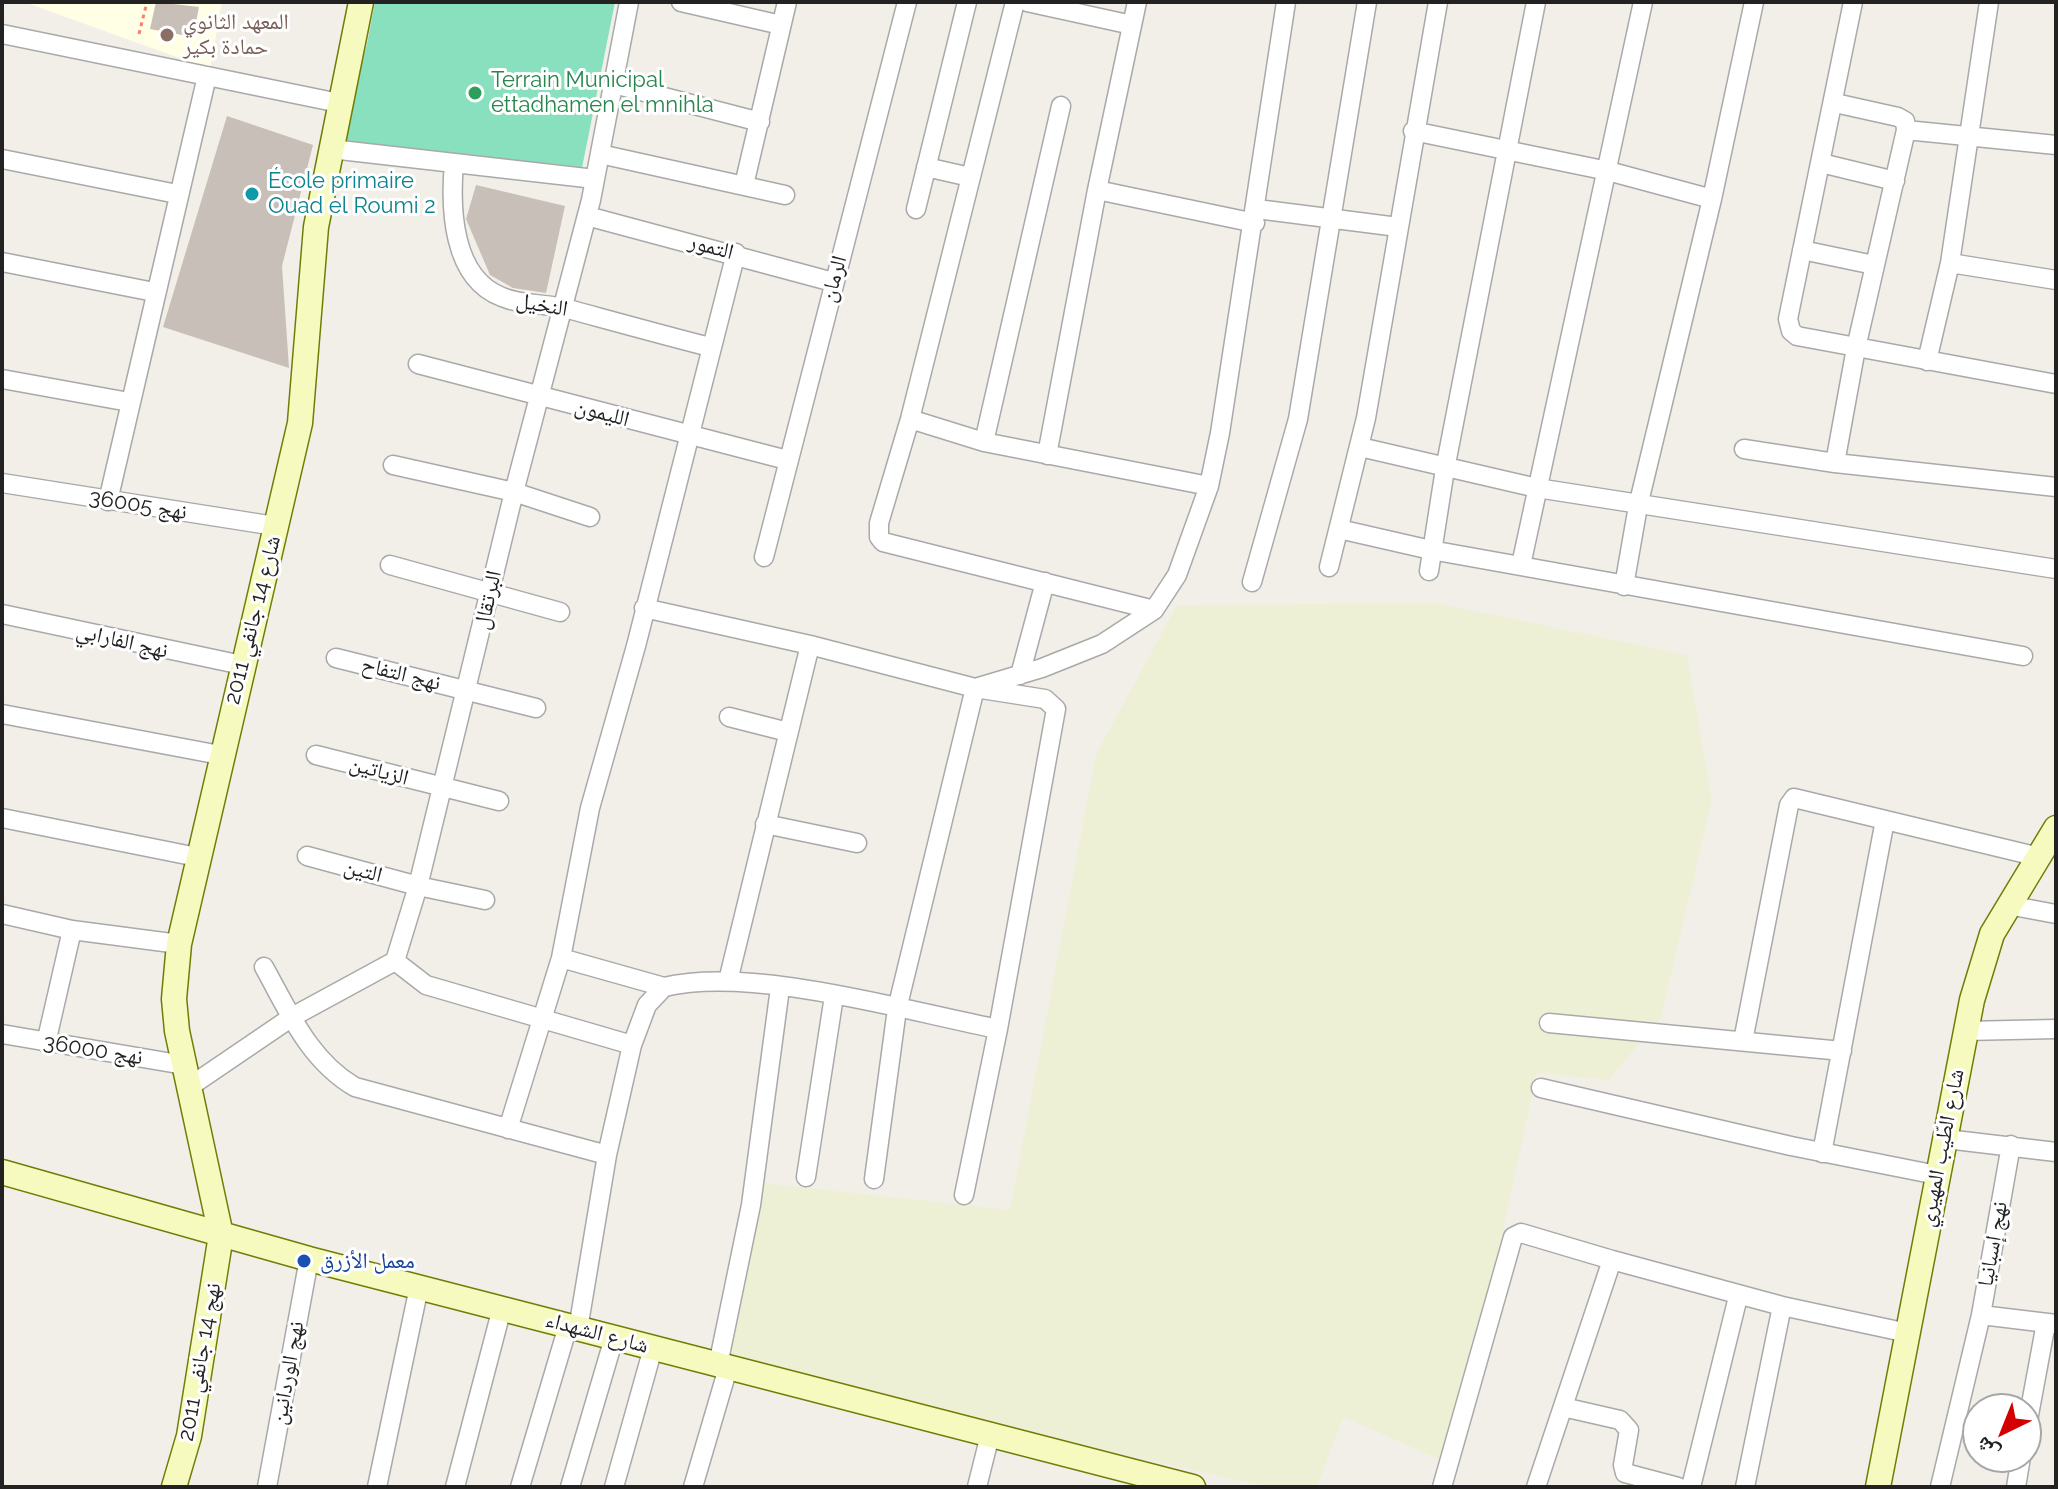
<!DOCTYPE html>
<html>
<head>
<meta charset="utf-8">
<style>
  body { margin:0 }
  #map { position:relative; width:2058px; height:1489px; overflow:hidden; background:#f2efe9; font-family:Raleway,"Noto Naskh Arabic",sans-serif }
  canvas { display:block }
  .frame { position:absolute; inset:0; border:4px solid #222; pointer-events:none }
  .north { position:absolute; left:1962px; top:1393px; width:80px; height:80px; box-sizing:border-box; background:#fff; border:2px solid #a7a7a7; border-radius:50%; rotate:223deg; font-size:22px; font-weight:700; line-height:32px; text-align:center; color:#222 }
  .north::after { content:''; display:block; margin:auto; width:28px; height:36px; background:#d40000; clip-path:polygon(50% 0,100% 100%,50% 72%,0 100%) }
</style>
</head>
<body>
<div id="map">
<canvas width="2058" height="1489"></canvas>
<div class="frame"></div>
<div class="north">ش</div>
</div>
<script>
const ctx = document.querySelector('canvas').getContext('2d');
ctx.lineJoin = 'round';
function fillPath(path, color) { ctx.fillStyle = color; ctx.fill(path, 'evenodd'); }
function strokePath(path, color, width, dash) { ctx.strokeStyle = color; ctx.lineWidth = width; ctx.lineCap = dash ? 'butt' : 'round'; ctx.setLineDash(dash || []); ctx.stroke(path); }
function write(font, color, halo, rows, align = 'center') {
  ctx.font = font + ' Raleway,"Noto Naskh Arabic",sans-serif'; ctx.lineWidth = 6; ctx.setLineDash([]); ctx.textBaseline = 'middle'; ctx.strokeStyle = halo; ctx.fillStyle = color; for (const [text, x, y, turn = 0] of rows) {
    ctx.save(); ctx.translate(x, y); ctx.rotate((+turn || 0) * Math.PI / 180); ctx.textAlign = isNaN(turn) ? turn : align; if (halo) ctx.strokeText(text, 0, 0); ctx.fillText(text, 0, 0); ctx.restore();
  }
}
fillPath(new Path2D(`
  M24 2H222L210 69Z`), '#ffffe5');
fillPath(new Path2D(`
  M1436 603 1687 655 1712 800 1661 1017 1609 1080 1537 1073 1452 1465 1343 1417 1317 1487H1268L727 1365 762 1183 1010 1210 1096 754 1177 605Z`), '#eef0d5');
fillPath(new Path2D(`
  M375 2H615L581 173 340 142 367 44Z`), '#88e0be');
fillPath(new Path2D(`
  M156 2 199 7 193 37 150 29Z
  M227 116 313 145 282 266 289 368 163 327Z
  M476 185 565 206 546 293 513 288 490 275 466 219Z`), '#c7bfb8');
const street = new Path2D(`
  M681 2 781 25
  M1015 2 910 419 879 523V537L883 542 1154 610
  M1027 2 1132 25
  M1853 2 1788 319 1791 331 1797 336 2056 384
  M2 34 339 103
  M614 84 760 122
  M1835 103 1898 117 1905 121 1906 130
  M1413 131 1608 171 1712 199
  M331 149 595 179
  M600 154 785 195
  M2 159 177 194
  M454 163C450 208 452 278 502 297 523 306 547 303 568 309 616 322 663 335 710 347
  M1821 163 1895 181
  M926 167 970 177
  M744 185 787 2
  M1097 190 1255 223
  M916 209 967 2
  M1257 209 1398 227
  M587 216 833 282
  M1802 250 1874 265
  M2 262 154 292
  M1950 263 2056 280
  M1927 361 1950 263 1989 2
  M418 364 787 460
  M2 379 129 402
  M910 419 984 442 1209 486
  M984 442 1061 106
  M1360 447 1537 488 2056 569
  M1744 449 1835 463 2056 487
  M1047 455 1097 190 1137 2
  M1835 463 1856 348 1906 130 2056 145
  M393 465 514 492 590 517
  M2 483 275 526
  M108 501 207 76
  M1339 529 1431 550 2023 656
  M764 557 907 2
  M390 565 560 612
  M1521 565 1643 2
  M1329 567 1366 418 1438 2
  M1429 571 1445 469 1536 2
  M1252 582 1298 419 1367 2
  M1624 586 1638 506 1712 199 1754 2
  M644 608 810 645 975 688 1045 699 1056 709 998 1029 964 1195
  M2 614 242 665
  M336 658 536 708
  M1020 675 1045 582
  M2 714 220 755
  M729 717 788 732
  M316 755 499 801
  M2 818 197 857
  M765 824 857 843
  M307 856 418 886 485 900
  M2008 905 2056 914
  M2 914 72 930 179 944
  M561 958 664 987
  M395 961 426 985 632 1045
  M264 967C289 1012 309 1060 355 1087L607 1155
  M728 981 810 645
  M1549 1023 1842 1051
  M1965 1031 2056 1029
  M2 1034 184 1065
  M1743 1041 1789 805 1794 798 2039 857
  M46 1043 72 930
  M189 1087 292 1017 395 961 418 886 514 492 591 200 629 2
  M1541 1088 1791 1146 1937 1175
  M508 1129 561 958 590 808 636 646 736 253
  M1946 1139 2056 1152
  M2011 1145 1981 1315 2056 1324
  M1822 1153 1885 820
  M806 1177 834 996
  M874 1179 897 1009 975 688 1042 668 1102 644 1154 610 1177 575 1209 486 1220 433 1286 2
  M1782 1306 1908 1333
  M578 1329 607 1155 632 1045 647 1005 664 987C753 966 906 1011 998 1029
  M718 1365 751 1205 780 988
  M1563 1407 1620 1420 1629 1430 1623 1465 1625 1473 1678 1487
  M2026 1431 2046 1323
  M267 1487 309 1259
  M377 1487 419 1287
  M455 1487 502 1308
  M520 1487 568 1326
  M570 1487 614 1338
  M614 1487 653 1348
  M693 1487 728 1368
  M977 1487 990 1435
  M1442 1487 1513 1237 1521 1233 1612 1260
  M1536 1487 1612 1260 1782 1306 1745 1487
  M1691 1487 1738 1297
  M1940 1487 1981 1315
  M2016 1487 2021 1457`);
const secondary = new Path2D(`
  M2 1172 309 1259 1193 1487
  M174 1487 189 1436 221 1235 177 1031 174 999 179 944 300 423 316 227 361 2
  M1878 1487 1972 1000 1992 934 2056 828`);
strokePath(street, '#a9a9a9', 21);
strokePath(secondary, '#707d05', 27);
strokePath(new Path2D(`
  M139 34 147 2`), '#fa8072', 3, [4, 4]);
strokePath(street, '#fff', 18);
strokePath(secondary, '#f7fabf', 24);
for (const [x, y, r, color] of [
  [167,35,8,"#8d6e63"],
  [475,93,8,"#2e9e5b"],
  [252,194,8,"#0f9aa8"],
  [304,1261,8,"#1a4fb4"]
]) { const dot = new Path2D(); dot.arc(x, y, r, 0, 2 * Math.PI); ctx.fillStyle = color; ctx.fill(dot); strokePath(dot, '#fff', 3); }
write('22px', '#785e54', '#fff', [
  ["المعهد الثانوي",183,22],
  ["حمادة بكير",183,47]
], 'left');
write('22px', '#27864d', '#fff', [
  ["Terrain Municipal",491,80],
  ["ettadhamen el mnihla",491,105]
], 'left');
write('22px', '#0d838f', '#fff', [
  ["École primaire",268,181],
  ["Ouad el Roumi 2",268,206]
], 'left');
write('22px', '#222', '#fff', [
  ["التمور",711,247,15],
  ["الرمان",834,279,-75],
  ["النخيل",542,305,10],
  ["الليمون",602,413,15],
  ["نهج 36005",138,505,9],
  ["البرتقال",488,600,-77],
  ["شارع 14 جانفي 2011",253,620,-76],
  ["نهج الفارابي",122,641,13],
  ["نهج التفاح",401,674,14],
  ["الزياتين",379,771,15],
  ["التين",363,871,15],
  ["نهج 36000",93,1050,9],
  ["شارع الطّيب المهيري",1942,1148,-79],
  ["نهج إسبانيا",1993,1244,-80],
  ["شارع الشهداء",597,1333,15],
  ["نهج 14 جانفي 2011",200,1362,-80],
  ["نهج الوردانين",288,1373,-80]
]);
write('22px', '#164399', '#fff', [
  ["معمل الأزرق",320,1261]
], 'left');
</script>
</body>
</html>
